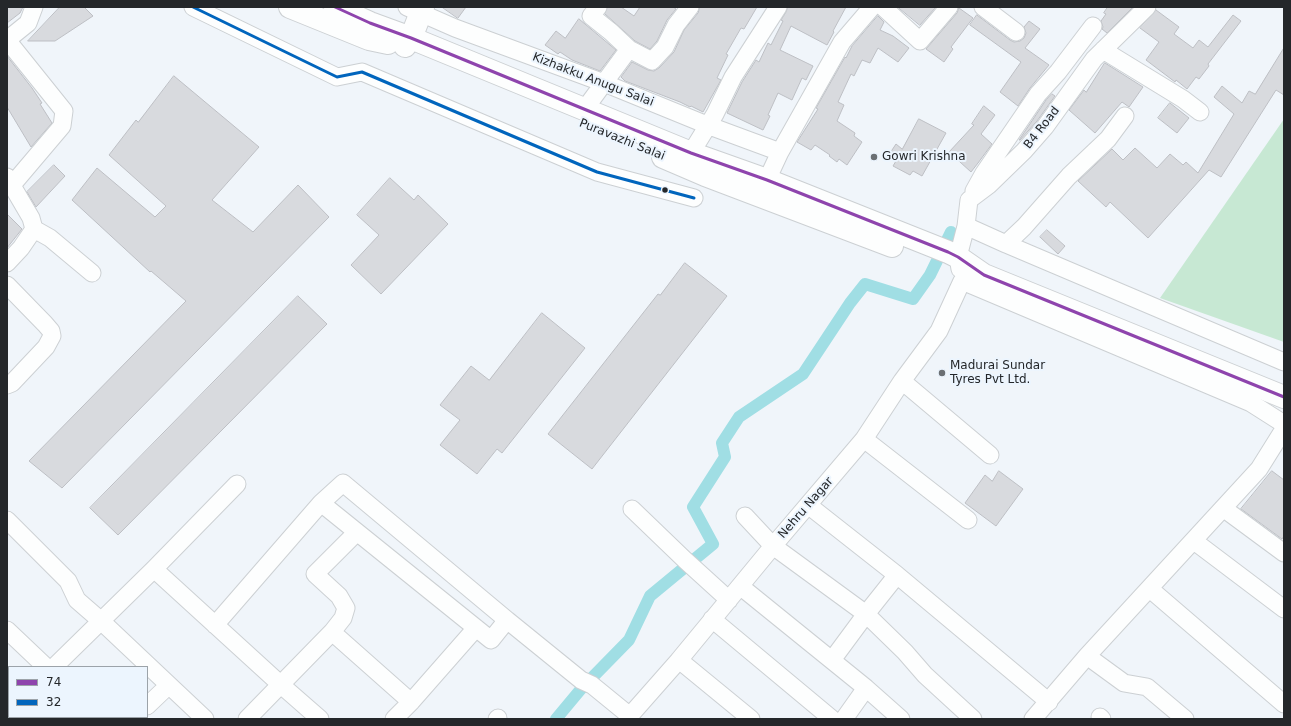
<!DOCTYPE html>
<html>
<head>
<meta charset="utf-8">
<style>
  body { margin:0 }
  #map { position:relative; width:1291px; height:726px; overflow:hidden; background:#f0f5fa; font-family:"DejaVu Sans",sans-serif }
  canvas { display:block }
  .frame { position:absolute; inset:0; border:8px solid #24272a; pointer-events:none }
  .legend { position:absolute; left:8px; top:666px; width:140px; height:52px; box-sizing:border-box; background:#ecf5fe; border:1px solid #9ca3a9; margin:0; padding:5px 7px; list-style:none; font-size:12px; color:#24272a }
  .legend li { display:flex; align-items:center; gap:8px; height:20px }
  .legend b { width:20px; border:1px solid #9ca3a9 }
</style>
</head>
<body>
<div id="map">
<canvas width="1291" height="726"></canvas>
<div class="frame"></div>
<ul class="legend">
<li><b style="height:5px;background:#8e44ad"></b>74</li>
<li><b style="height:5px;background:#0065bd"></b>32</li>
</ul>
</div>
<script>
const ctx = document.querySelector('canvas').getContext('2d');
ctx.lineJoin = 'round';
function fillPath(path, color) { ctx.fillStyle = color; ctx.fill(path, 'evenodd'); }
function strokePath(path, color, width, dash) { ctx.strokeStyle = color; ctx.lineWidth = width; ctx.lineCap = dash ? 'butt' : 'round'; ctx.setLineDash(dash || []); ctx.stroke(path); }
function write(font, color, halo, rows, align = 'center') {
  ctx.font = font + ' "DejaVu Sans",sans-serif'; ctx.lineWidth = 4; ctx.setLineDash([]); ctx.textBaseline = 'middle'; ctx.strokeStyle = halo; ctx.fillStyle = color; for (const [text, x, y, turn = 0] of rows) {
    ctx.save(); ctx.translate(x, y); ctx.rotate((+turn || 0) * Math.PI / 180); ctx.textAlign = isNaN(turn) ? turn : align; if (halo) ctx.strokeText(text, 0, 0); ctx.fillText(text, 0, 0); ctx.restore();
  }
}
fillPath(new Path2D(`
  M1284 119V342L1160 298Z`), '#c7e8d3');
strokePath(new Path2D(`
  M556 719 581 689 629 640 650 596 713 544 693 507 725 457 722 443 739 417 803 374 850 303 865 284 913 299 930 275 951 232`), '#a0dee4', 12);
const building = new Path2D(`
  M7 7H23L20 13 7 23Z
  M60 7H84L93 16 55 41H28Z
  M442 7H466L458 18Z
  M608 7H621L634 16 640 7H673L676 9 667 20 657 41 650 49 635 41 605 14Z
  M700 7H757L744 29 741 28 726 54 728 55 717 78 721 80 703 112 691 106 690 107 680 102 625 81 621 77 632 62 648 70 654 71 659 68 674 52 684 30 698 13Z
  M788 7H846L833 31 834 32 827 45 791 26 780 50 813 66 806 80 802 78 792 100 778 93 768 115 770 116 763 130 727 113 742 82 756 60 759 62 768 43 771 45 783 21 781 20 786 12Z
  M898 7H936L920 25Z
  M1108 7H1133L1107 33 1102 29 1103 27 1101 21 1106 14 1104 13Z
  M959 8 973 18 951 47 953 49 944 62 926 49 957 13Z
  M1156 10 1179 27 1174 34 1193 48 1199 40 1208 47 1233 15 1241 21 1208 64 1209 66 1199 79 1196 77 1187 89 1176 80 1175 82 1146 60 1159 42 1140 28Z
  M977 15 1010 40 1014 42 1020 41 1024 38 1026 33 1024 27 1029 21 1040 29 1025 48 1049 65 1030 88 1018 106 1000 92 1021 62 970 25Z
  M878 16 884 22 880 30 893 36 909 48 898 62 878 48 870 63 862 60 854 76 851 74 838 102 844 105 837 121 855 133 854 136 862 142 847 165 839 159 837 162 829 156 830 155 815 145 811 150 797 142 818 109 816 108 845 57 846 58 852 46Z
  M579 19 616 50 600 71 572 60 560 52 558 54 545 45 556 31 565 38Z
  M1284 48V95L1276 90 1221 177 1209 170 1148 238 1110 202 1106 207 1078 181 1112 149 1123 160 1135 148 1157 168 1170 154 1183 165 1186 162 1198 173 1234 114 1214 97 1222 86 1242 103 1249 91 1255 94Z
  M7 56 32 88 42 103 40 104 52 123 31 147 7 107Z
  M1105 63 1143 87 1129 107 1122 102 1095 133 1069 110 1084 90 1086 92Z
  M174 76 259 147 212 200 253 232 298 185 329 217 62 488 29 461 186 301 151 271 150 272 72 200 97 168 155 217 166 206 109 155 136 120 138 122Z
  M1052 94 1055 96 1037 121 1020 140H1019L1046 100Z
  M1170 103 1189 118 1177 133 1158 118Z
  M984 106 995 115 981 134 992 144 978 163 971 172 949 152 974 125 972 124Z
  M919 119 946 133 922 176 913 171 910 175 893 166 896 161 888 156 896 144 902 149Z
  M54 165 65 176 36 207 27 192Z
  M390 178 414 200 418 195 448 224 381 294 351 265 379 235 357 215Z
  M7 214 22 229 7 248Z
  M1047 230 1065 246 1058 254 1040 237Z
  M685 263 727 296 592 469 548 434 658 294 660 295Z
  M298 296 327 324 118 535 90 508Z
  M542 313 585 348 502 453 497 449 477 474 440 445 460 420 440 405 471 366 489 380Z
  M999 471 1023 489 996 526 965 503 985 475 992 481Z
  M1272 471 1284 480V536L1282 539 1241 509Z`);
fillPath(building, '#d8dade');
strokePath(building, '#bdbfc4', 1);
const minor = new Path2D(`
  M193 7 337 77 362 72 597 172 694 198
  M407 7 455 28 604 83 707 125 780 152
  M883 7 920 41 949 7
  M983 7 1016 32
  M7 40 64 111 62 126 12 185
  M7 40 28 23 34 7
  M629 49 652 61 665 47 676 25 690 7
  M1103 50 1183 99 1200 112
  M584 110 629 49 611 32 591 16 598 7
  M691 153 715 114 733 77 778 7
  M7 177 31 218 34 229 21 248 7 263
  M767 180 780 152 842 42 872 7
  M974 191 984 173 1038 94 1058 72 1093 26
  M966 226 1006 244 1024 227 1069 176 1108 139 1125 116
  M34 229 50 238 92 273
  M1006 244 1284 362
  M960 269 958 257 966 226 969 200 989 185 1024 151 1045 127 1094 59 1147 7
  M962 281 1251 403 1284 424
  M7 285 45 324 51 331 52 336 46 347 12 383 7 385
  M902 381 990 455
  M864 439 968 520
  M321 503 343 483 507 620
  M808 505 897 575
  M1223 508 1284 553
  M632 509 685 560 729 600
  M745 516 773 546 866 614 905 652 925 675 973 719
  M7 520 68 581 77 600 100 620 205 719
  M1194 541 1284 609
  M154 569 280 684 320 719
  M740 586 866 688 844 719
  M1150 589 1284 704
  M712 619 832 719
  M215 625 321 503 491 640 507 620 581 680 592 685 630 716
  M7 630 46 667
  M332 632 343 618 346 608 339 596 315 574 357 532
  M1087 656 1124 683 1147 687 1185 719
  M679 660 751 719
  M832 660 866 614 897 575 1049 702
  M54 667 154 569 237 484
  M866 688 901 719
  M411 702 476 628
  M147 706 169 685
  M7 713 9 711
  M39 717 41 719
  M1100 717 1102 719
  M133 719 135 717
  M247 719 332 632 411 702 394 719
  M497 719 498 718
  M627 719 679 660 773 546 864 439 902 381 939 331 962 281
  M1033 719 1087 656 1259 469 1284 429`);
const major = new Path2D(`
  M290 7 369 39 388 43
  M335 7 370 23 411 38 691 153 767 180 948 252 958 257 984 275 1284 397
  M405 46 411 38 423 7
  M663 157 705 175 892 246`);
strokePath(minor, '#ccd0d3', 19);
strokePath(major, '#ccd0d3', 24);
strokePath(minor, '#fdfefe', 17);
strokePath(major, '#fdfefe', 22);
strokePath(new Path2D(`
  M335 7 370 23 411 38 691 153 767 180 948 252 958 257 984 275 1284 397`), '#8e44ad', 3);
strokePath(new Path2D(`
  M193 7 337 77 362 72 597 172 694 198`), '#0065bd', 3);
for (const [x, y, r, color] of [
  [874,157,4,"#6b6f73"],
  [665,190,3.5,"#24272a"],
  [942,373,4,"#6b6f73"]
]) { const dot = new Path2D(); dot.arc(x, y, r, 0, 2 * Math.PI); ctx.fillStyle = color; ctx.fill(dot); strokePath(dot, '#ecf5fe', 1.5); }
write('12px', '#24272a', '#ecf5fe', [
  ["Kizhakku Anugu Salai",593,80,21],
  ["B4 Road",1042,128,-52],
  ["Puravazhi Salai",622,140,22],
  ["Nehru Nagar",806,508,-49]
]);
write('12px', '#24272a', '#ecf5fe', [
  ["Gowri Krishna",882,157],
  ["Madurai Sundar",950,366],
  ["Tyres Pvt Ltd.",950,380]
], 'left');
</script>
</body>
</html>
